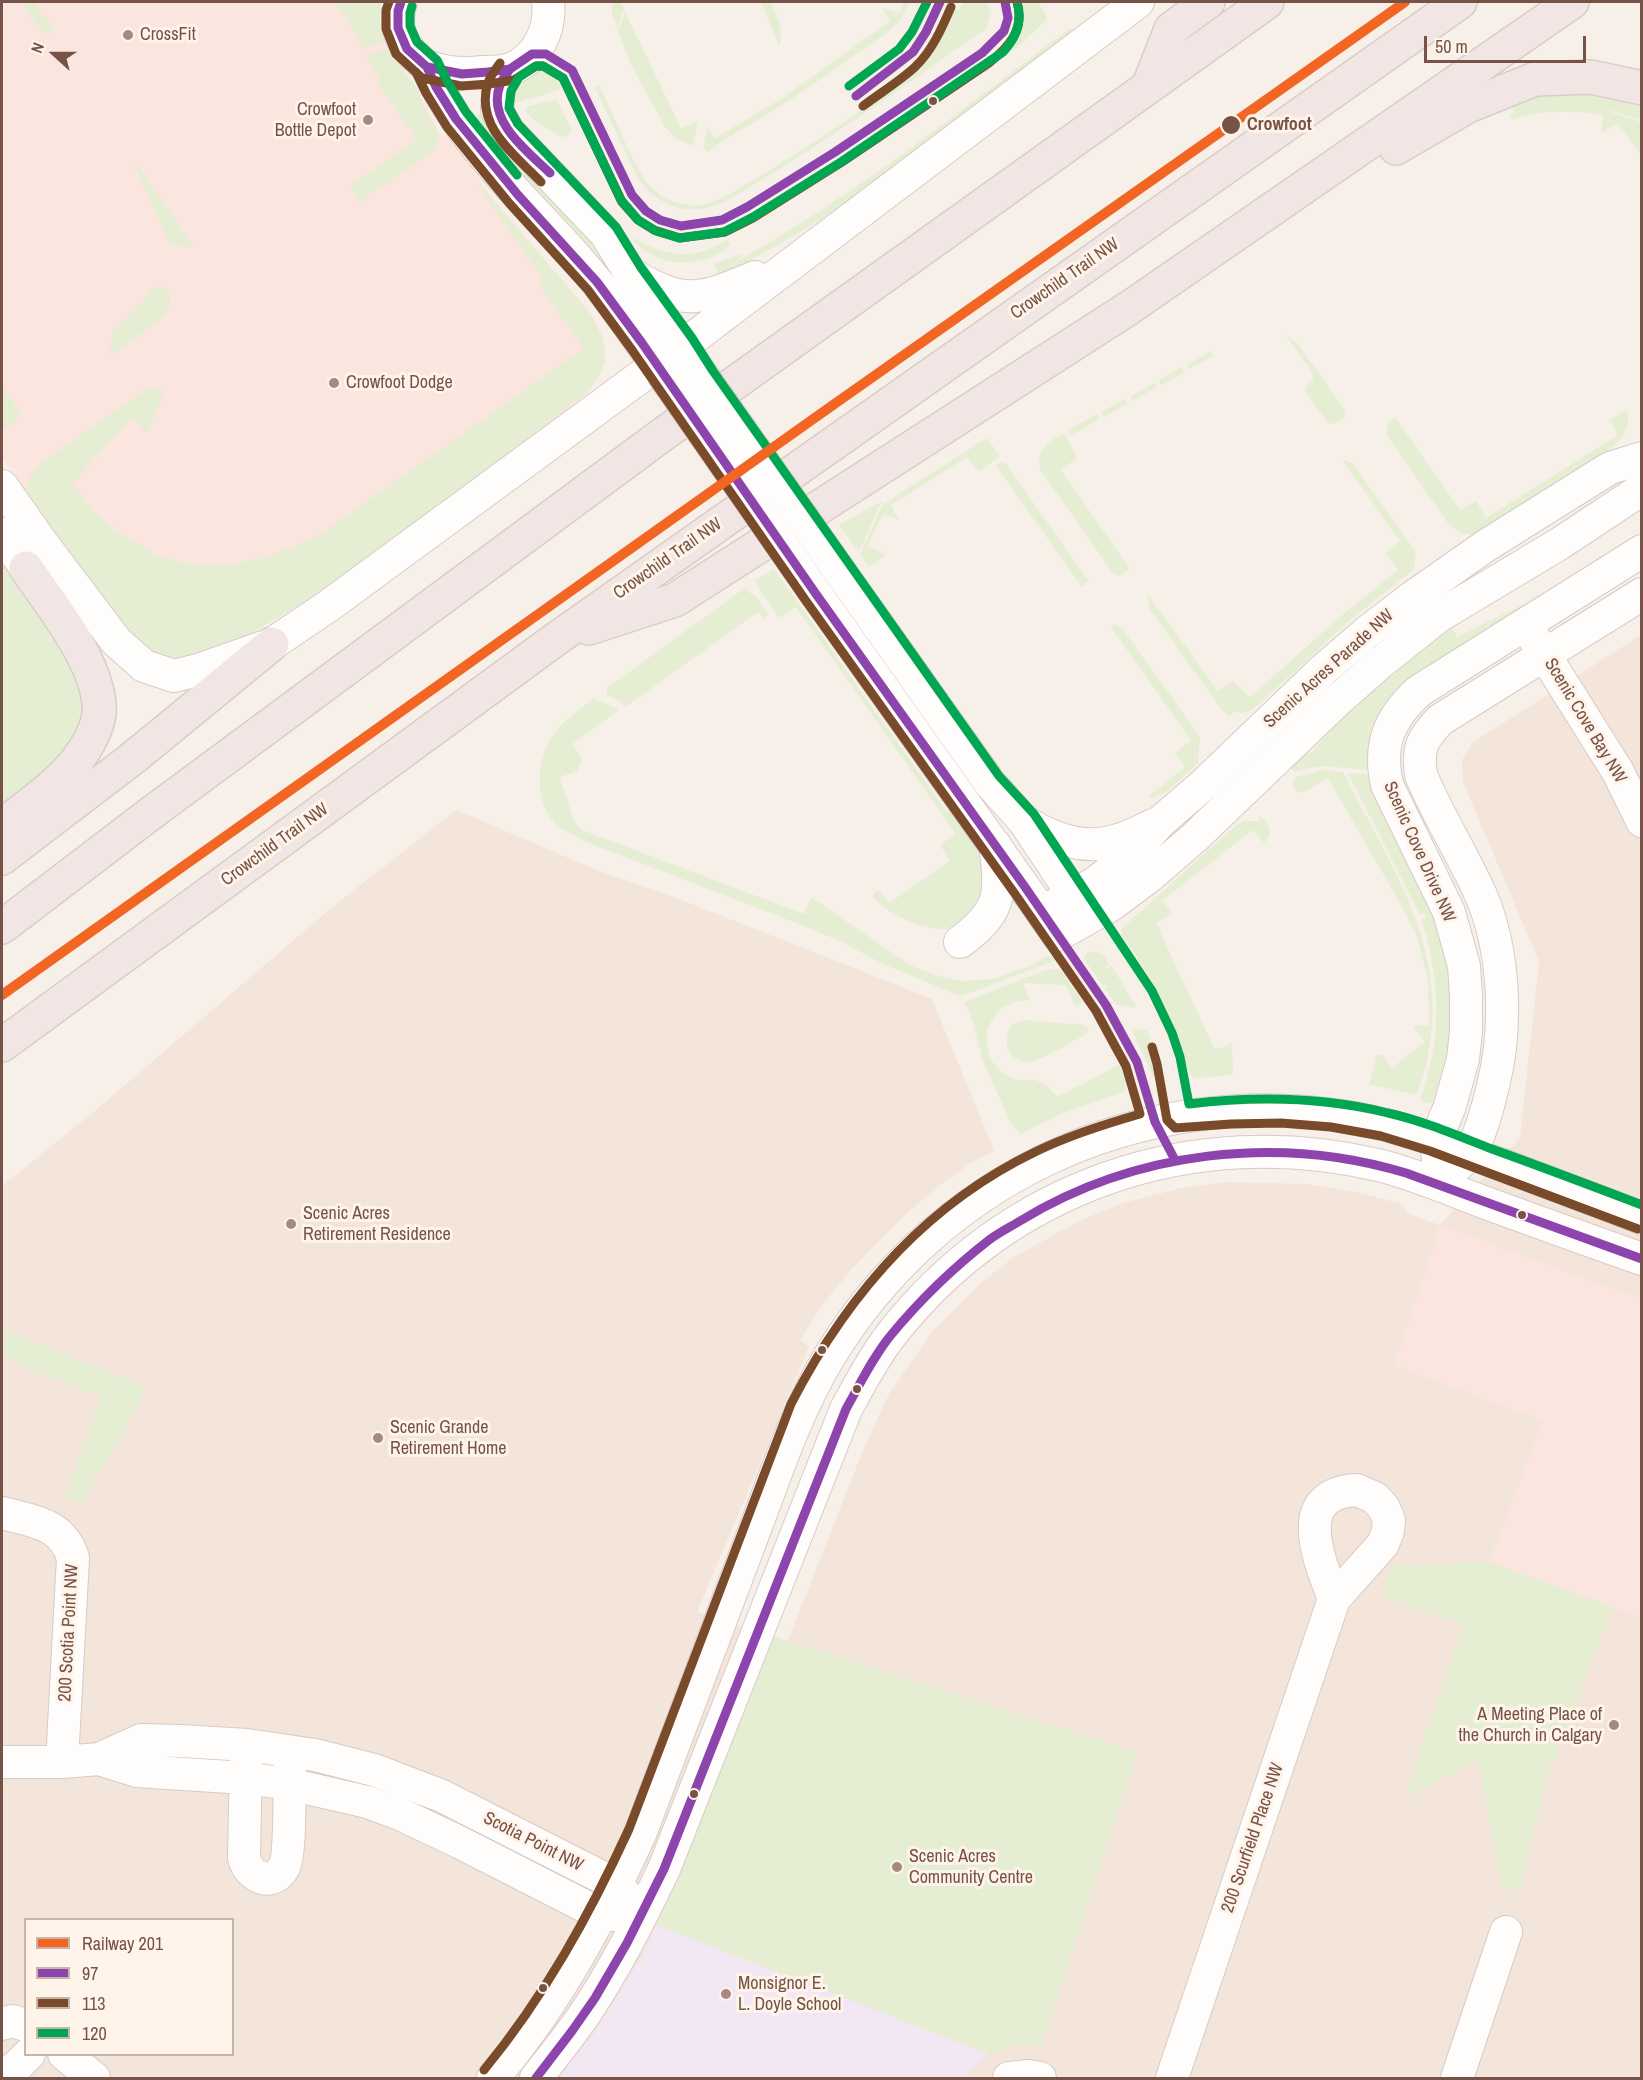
<!DOCTYPE html>
<html>
<head>
<meta charset="utf-8">
<style>
  body { margin:0 }
  #map { position:relative; width:1643px; height:2080px; overflow:hidden; background:#f7f0e9; font-family:"Archivo Narrow",sans-serif }
  canvas { display:block }
  .frame { position:absolute; inset:0; border:3px solid #775347; pointer-events:none }
  .legend { position:absolute; left:24px; top:1918px; width:210px; height:138px; box-sizing:border-box; background:#fff4ea; border:2px solid #c9b4a9; margin:0; padding:8px 10px; list-style:none; font-size:18px; color:#775347 }
  .legend li { display:flex; align-items:center; gap:12px; height:30px }
  .legend b { width:30px; border:2px solid #c9b4a9 }
  .north { position:absolute; left:24px; top:24px; width:60px; height:60px; -webkit-text-stroke:4px #fff4ea; paint-order:stroke; rotate:291deg; font-size:16px; font-weight:700; line-height:24px; text-align:center; color:#775347 }
  .north::after { content:''; display:block; margin:auto; width:21px; height:27px; background:#775347; clip-path:polygon(50% 0,100% 100%,50% 72%,0 100%) }
  .scale { position:absolute; left:1424px; top:36px; width:162px; height:27px; box-sizing:border-box; border:3px solid #775347; border-top:0; padding-left:8px; font-size:18px; line-height:21px; white-space:nowrap; color:#775347; -webkit-text-stroke:4px #fff4ea; paint-order:stroke }
</style>
</head>
<body>
<div id="map">
<canvas width="1643" height="2080"></canvas>
<div class="frame"></div>
<ul class="legend">
<li><b style="height:8px;background:#f26522"></b>Railway 201</li>
<li><b style="height:8px;background:#8e44ad"></b>97</li>
<li><b style="height:8px;background:#7a4b2a"></b>113</li>
<li><b style="height:8px;background:#00a651"></b>120</li>
</ul>
<div class="north">N</div>
<div class="scale">50 m</div>
</div>
<script>
const ctx = document.querySelector('canvas').getContext('2d');
ctx.lineJoin = 'round';
function fillPath(path, color) { ctx.fillStyle = color; ctx.fill(path, 'evenodd'); }
function strokePath(path, color, width, dash) { ctx.strokeStyle = color; ctx.lineWidth = width; ctx.lineCap = dash ? 'butt' : 'round'; ctx.setLineDash(dash || []); ctx.stroke(path); }
function write(font, color, halo, rows, align = 'center') {
  ctx.font = font + ' "Archivo Narrow",sans-serif'; ctx.lineWidth = 6; ctx.setLineDash([]); ctx.textBaseline = 'middle'; ctx.strokeStyle = halo; ctx.fillStyle = color; for (const [text, x, y, turn = 0] of rows) {
    ctx.save(); ctx.translate(x, y); ctx.rotate((+turn || 0) * Math.PI / 180); ctx.textAlign = isNaN(turn) ? turn : align; if (halo) ctx.strokeText(text, 0, 0); ctx.fillText(text, 0, 0); ctx.restore();
  }
}
fillPath(new Path2D(`
  M1641 635V2078H2V1354L31 1370 102 1397 64 1497 145 1387 2 1329V1186L97 1109 330 909 456 810 599 871 674 897 932 999 994 1151 969 1164 939 1186 907 1213 851 1270 821 1306 800 1340 809 1347 697 1612 788 1641 863 1450 889 1394 932 1332 982 1282 1014 1257 1079 1221 1123 1203 1182 1188 1227 1182 1306 1184 1351 1191 1402 1204 1408 1214 1440 1225 1520 1138 1539 962 1463 782 1462 760 1472 743ZM26 1920H232V2054H26Z`), '#f3e5d9');
fillPath(new Path2D(`
  M2 2H381L380 25 385 45 417 89 442 137 448 135 489 194 591 313 604 339 606 357 600 376 589 392 552 424 285 614 85 576 2 457Z
  M1440 1225 1641 1299V1618L1489 1562 1543 1421 1394 1365Z`), '#fbe6df');
fillPath(new Path2D(`
  M656 1925 989 2054 968 2074 967 2078H559L594 2033 643 1955Z`), '#f2e7f2');
fillPath(new Path2D(`
  M20 2H34L55 31 46 36Z
  M334 2H381L380 21 384 42 362 49 357 37 359 36Z
  M613 2H624L621 3 624 9 617 28 612 12Z
  M761 2H770C776 15 786 32 779 46Z
  M904 2H909L900 21 888 32 795 97 721 142 708 152 703 150 706 131 708 127 715 138 784 97 890 21 882 8 900 13Z
  M965 2H986L991 12 986 29C913 79 841 132 765 178 746 189 723 207 700 209 674 212 652 199 638 178L595 88 599 85 601 89C613 113 637 176 654 190 668 202 687 208 705 204 724 200 741 186 758 177 814 144 868 106 921 68L932 56 954 10 959 9Z
  M1023 2H1038L1046 14V21L1015 49 1013 46C1022 33 1027 18 1023 2Z
  M625 12 681 128 698 121 693 146 678 140 665 127 631 65 618 31Z
  M1070 28 1073 31C960 119 849 214 719 276L714 264 740 254 742 257 736 261V262C855 195 962 110 1070 28Z
  M386 48 419 91 421 102 437 130 438 145 432 152 360 202 350 189 355 186 353 184 417 139 377 83 379 78 365 56Z
  M535 70C548 70 556 75 562 86L559 90 516 103 510 101 513 87Z
  M1572 90 1641 104V120L1605 109V110L1641 122V156L1618 123 1605 132H1601L1603 115C1572 110 1541 110 1512 120L1509 114 1514 112 1512 102 1530 96Z
  M557 99 572 131 563 138C550 128 534 124 525 110L528 106Z
  M479 114 486 118 601 252 662 337 473 119Z
  M132 160 140 169 195 248 172 245 167 239Z
  M477 182 578 299 592 317 603 340 605 364 588 391 518 446 519 448 348 575 310 599 245 637 219 649 177 661 162 657 145 649 132 636 112 611 25 489 32 472 37 466 144 391 156 386 162 391 163 395 149 431 146 432 133 417 72 483 92 509 116 531 156 555 181 562 207 566 228 565 267 557 318 536 584 348 542 289 541 276 490 204Z
  M635 238C656 253 687 260 711 248 717 246 721 241 728 240L730 244C714 265 673 267 651 255 644 251 639 245 633 240Z
  M157 285 166 287C172 297 172 303 167 314L109 357 113 331Z
  M1283 332 1298 344 1345 410 1344 417 1335 424 1328 423 1305 391 1306 386 1313 380V373Z
  M1211 351 1214 356 1189 369 1187 365Z
  M1182 367 1185 372 1161 385 1158 381Z
  M1154 383 1157 387 1132 401 1130 397Z
  M2 385 21 415 12 426 2 430Z
  M1125 399 1128 403 1104 417 1101 412Z
  M1624 411 1628 413C1631 429 1618 444 1606 453L1478 533C1466 537 1455 531 1447 522L1386 434 1388 423 1395 417 1460 510 1476 501 1486 518 1618 435 1610 420Z
  M1097 414 1100 419 1071 435 1068 430Z
  M1064 433 1077 458 1061 470 1130 569 1122 575 1118 576 1113 573 1041 471C1034 451 1049 441 1064 433Z
  M987 438 1000 456 982 470 978 471 967 457 891 505 899 520 883 514 868 546 885 554V556L869 567 860 554 883 504Z
  M1346 460 1353 464 1416 552 1414 569 1348 622 1257 706C1249 712 1244 714 1234 712L1229 716 1221 709 1149 608 1148 595 1218 691 1233 681 1250 697 1341 616 1398 570 1386 553 1400 541 1343 461Z
  M1002 462 1006 464 1090 583H1086L1082 587 996 466Z
  M882 501 859 552 839 525Z
  M2 551 78 667 86 710 81 727 69 747 51 766 2 807V698L3 696 2 693Z
  M774 569 947 812 950 811 974 841 984 859 988 895 957 928C929 933 892 918 873 897L874 893 879 890 889 903 950 861 940 845 956 834 796 607 779 618 754 581Z
  M746 587 750 593 755 595 769 615 764 618 758 612 625 707 620 701 607 695V688Z
  M1532 600 1534 601 1409 680 1392 696 1372 764 1367 770 1323 766 1294 771 1291 768 1300 757 1312 752 1338 722 1374 690 1440 637 1452 628 1457 637Z
  M1114 624 1122 628 1200 737 1198 763 1168 791 1151 798 1149 796 1185 767 1175 753 1191 740 1110 626Z
  M594 698 619 710 572 744 582 758 577 771 560 777 574 822 582 830 804 914 811 897 910 965 937 976 965 981 993 979 1032 965 1046 956 1056 957 1054 961 962 996 957 995 881 963 840 941 781 917 581 840C572 834 561 830 554 822 534 799 536 759 553 735 564 720 580 709 594 698Z
  M1322 770 1343 772C1398 880 1462 965 1418 1092L1411 1094 1369 1084 1377 1055H1382L1392 1068 1425 1042 1413 1026 1429 1025 1428 980 1417 937 1405 912 1328 778 1302 793 1296 791 1292 784 1296 777Z
  M1348 773 1366 774 1374 779 1447 941 1454 1030 1438 1094 1431 1103H1423L1420 1099C1442 1040 1441 981 1422 922V919L1426 917 1424 913 1420 915 1419 913Z
  M1259 816C1270 823 1274 834 1264 843L1253 830 1163 900 1172 914 1156 923 1215 1050 1232 1043 1233 1075 1195 1078 1191 1076 1167 1011 1144 968 1122 935 1121 929 1234 827 1244 821H1258Z
  M1094 951 1103 954 1109 964 1106 967 1107 969 1112 966 1135 1005V1008L1116 1004 1105 989 1108 987 1106 985 1104 987 1084 959 1086 953Z
  M1049 969H1060L1082 1001 1081 1005 1074 1004 1066 985 1023 983 1030 1000C1016 1001 1005 1004 996 1014 989 1023 985 1034 987 1045 989 1063 1003 1078 1021 1080 1026 1081 1031 1079 1035 1080 1042 1081 1054 1091 1057 1097L1121 1064 1126 1084 1124 1092 1063 1113 1020 1134 1012 1125 983 1062 972 1019 964 1002Z
  M1022 1020 1086 1025 1089 1031 1086 1034C1073 1041 1040 1062 1027 1062 1002 1061 999 1026 1022 1020Z
  M1134 1029 1146 1030 1148 1032 1159 1067 1162 1082 1158 1083 1155 1081 1133 1032Z
  M2 1329 145 1387 133 1415 82 1503 64 1497 102 1397 31 1370 2 1354Z
  M1489 1562 1613 1607 1546 1780 1520 1889H1502L1479 1760 1404 1798 1463 1625 1381 1595 1392 1566Z
  M769 1635 1137 1752 1041 2047 1020 2044 989 2054 656 1925Z`), '#e5eed3');
const minor = new Path2D(`
  M401 2C394 26 399 43 418 59 421 62 425 66 429 67 446 73 465 74 483 72 492 72 503 72 511 69 538 58 551 29 548 2
  M427 67C461 144 526 200 581 263 611 297 636 336 662 373
  M510 69 499 87 497 110 508 131 606 234 630 273 688 355
  M633 275C685 307 703 299 755 277
  M2 486 42 543 116 641 144 666 174 676 198 670 272 644 327 607 696 336 1138 2
  M2 534 26 568
  M843 576 990 783 1024 821 1086 914
  M816 594 1058 935 1111 905 1150 876 1195 837 1338 700 1380 663 1439 616 1559 544 1642 489
  M1534 638 1618 772 1642 821
  M1024 821C1052 839 1086 851 1118 840 1130 837 1142 830 1153 825
  M1042 912 1095 883 1132 854 1159 823 1203 785 1323 670 1367 632 1414 596 1487 545 1610 468 1642 458
  M960 942C1001 912 1002 894 995 845
  M1438 1160 1436 1140 1450 1106 1463 1059 1466 1032V995L1464 966 1449 912 1387 785C1378 745 1389 718 1419 691L1642 551
  M1456 1167C1460 1163 1465 1159 1469 1154 1479 1140 1489 1103 1493 1086 1508 1026 1505 950 1480 893 1462 853 1438 816 1421 775 1417 748 1422 739 1440 720L1642 594
  M1357 1490 1375 1498 1384 1508 1389 1520 1388 1531 1383 1544 1376 1552 1334 1599C1319 1560 1290 1493 1357 1490Z
  M2 1513C32 1521 63 1523 73 1558L62 1762
  M246 1758 244 1858C249 1878 273 1888 284 1867 291 1855 289 1783 290 1765
  M99 1759 137 1771 245 1778 289 1784 367 1802 400 1814 461 1843 602 1915H623
  M2 1762H62L99 1759 141 1740 181 1741 247 1745 315 1755 374 1770 442 1796 617 1885 630 1900
  M2 2024 12 2021 26 2025
  M64 2054 94 2078
  M2 2077 16 2067 29 2054
  M493 2078C555 2006 601 1920 640 1834 677 1735 714 1636 752 1537 775 1477 795 1414 828 1359 935 1180 1137 1085 1342 1116 1397 1124 1449 1145 1500 1164 1547 1182 1594 1200 1642 1218
  M536 2078C552 2058 569 2037 584 2015 615 1969 640 1919 664 1869L846 1409C860 1384 873 1358 891 1335 1008 1185 1193 1122 1378 1165 1415 1174 1451 1190 1486 1203 1538 1222 1590 1241 1642 1259
  M1009 2078 1029 2076 1040 2078
  M1172 2078 1334 1599
  M1457 2078 1506 1932`);
const highway = new Path2D(`
  M1149 85 1171 29 1208 2
  M1396 148 1468 106 1535 79 1591 77 1642 88
  M589 628 675 600 1129 308 1572 2
  M2 826C22 810 52 789 69 770 82 755 96 735 99 714 103 668 51 605 26 568
  M2 858 133 758 272 644
  M2 927 150 814 662 435 1267 2
  M2 1045 556 639 1460 2`);
strokePath(minor, '#d6cbc6', 34);
strokePath(highway, '#d9cdc8', 36);
strokePath(minor, '#fefdfc', 32);
strokePath(highway, '#f1e6e3', 33);
const minorBridge = new Path2D(`
  M688 355 843 576
  M662 373 816 594`);
strokePath(minorBridge, '#d6cbc6', 34, []);
strokePath(minorBridge, '#fefdfc', 32);
strokePath(new Path2D(`
  M401 2 398 11V28L407 49 427 67 462 74 488 72 510 69 532 54H546L572 70 632 195 646 211 660 220 681 226 722 220 747 207 835 152 982 53 1004 31 1008 18 1005 2
  M427 67 436 87 456 119 518 195 597 282 642 343 816 594 1025 887 1106 1005 1137 1062 1155 1122 1175 1160
  M510 69C507 74 502 79 500 85 486 121 528 152 550 173
  M856 96 913 52 926 32 940 2
  M536 2078 572 2031 595 1998 627 1943 664 1869 846 1409C860 1384 873 1357 891 1335 920 1300 953 1268 989 1240 998 1233 1010 1227 1020 1221 1134 1151 1278 1134 1406 1173L1642 1259`), '#8e44ad', 9);
strokePath(new Path2D(`
  M389 2 386 10V29L396 54 422 78 461 86 489 84 514 80 536 66H543L563 78 622 202 638 220 654 230 680 238 725 232 753 218 842 162 989 63C1009 47 1025 29 1017 2
  M500 63C496 69 490 76 488 83 474 126 516 156 541 182
  M416 72 426 93 447 127 509 203 588 290 632 350 806 601 1015 894 1096 1011 1115 1046 1126 1066 1140 1114C1105 1124 1070 1135 1037 1151 926 1204 847 1295 791 1404L629 1829C589 1916 544 1997 484 2070
  M863 106C880 93 900 81 915 67 932 51 942 28 951 7
  M1152 1047 1157 1064 1167 1120 1175 1128 1231 1124 1281 1123 1331 1127 1381 1136 1430 1151 1638 1229`), '#7a4b2a', 9);
strokePath(new Path2D(`
  M1017 2C1023 21 1016 38 1003 52L841 162 753 217 724 232 679 238 656 231 638 220 621 200 563 78 543 66H536L519 77 511 91 509 108 518 124 616 227 640 266 692 338 713 371 999 776 1034 814 1152 991 1172 1033 1180 1057 1189 1104C1255 1096 1323 1097 1388 1113 1424 1121 1458 1136 1492 1149 1542 1167 1592 1186 1642 1205
  M412 6 410 13V26L417 42 437 60 447 81 466 112 517 175
  M849 86 899 49 912 32 927 2`), '#00a651', 9);
strokePath(new Path2D(`
  M2 995 816 417 1405 2`), '#f26522', 10);
for (const [x, y, r, color] of [
  [128,35,6,"#a48a80"],
  [933,101,5,"#775347"],
  [368,120,6,"#a48a80"],
  [1231,125,10,"#775347"],
  [334,383,6,"#a48a80"],
  [1522,1215,5,"#775347"],
  [291,1224,6,"#a48a80"],
  [822,1350,5,"#775347"],
  [857,1389,5,"#775347"],
  [378,1438,6,"#a48a80"],
  [1614,1725,6,"#a48a80"],
  [694,1794,5,"#775347"],
  [897,1867,6,"#a48a80"],
  [543,1988,5,"#775347"],
  [726,1994,6,"#a48a80"]
]) { const dot = new Path2D(); dot.arc(x, y, r, 0, 2 * Math.PI); ctx.fillStyle = color; ctx.fill(dot); strokePath(dot, '#fff4ea', 2); }
write('18px', '#775347', '#fff4ea', [
  ["CrossFit",140,35],
  ["Crowfoot",356,110,"right"],
  ["Bottle Depot",356,131,"right"],
  ["Crowfoot Dodge",346,383],
  ["Scenic Acres",303,1214],
  ["Retirement Residence",303,1235],
  ["Scenic Grande",390,1428],
  ["Retirement Home",390,1449],
  ["A Meeting Place of",1602,1715,"right"],
  ["the Church in Calgary",1602,1736,"right"],
  ["Scenic Acres",909,1857],
  ["Community Centre",909,1878],
  ["Monsignor E.",738,1984],
  ["L. Doyle School",738,2005]
], 'left');
write('bold 18px', '#775347', '#fff4ea', [
  ["Crowfoot",1247,125]
], 'left');
write('18px', '#775347', '#fff4ea', [
  ["Crowchild Trail NW",1065,279,-35],
  ["Crowchild Trail NW",668,559,-35],
  ["Scenic Acres Parade NW",1329,669,-42],
  ["Scenic Cove Bay NW",1585,721,59],
  ["Crowchild Trail NW",275,845,-36],
  ["Scenic Cove Drive NW",1419,852,66],
  ["200 Scotia Point NW",69,1633,-87],
  ["200 Scurfield Place NW",1253,1838,-71],
  ["Scotia Point NW",533,1842,27]
]);
</script>
</body>
</html>
